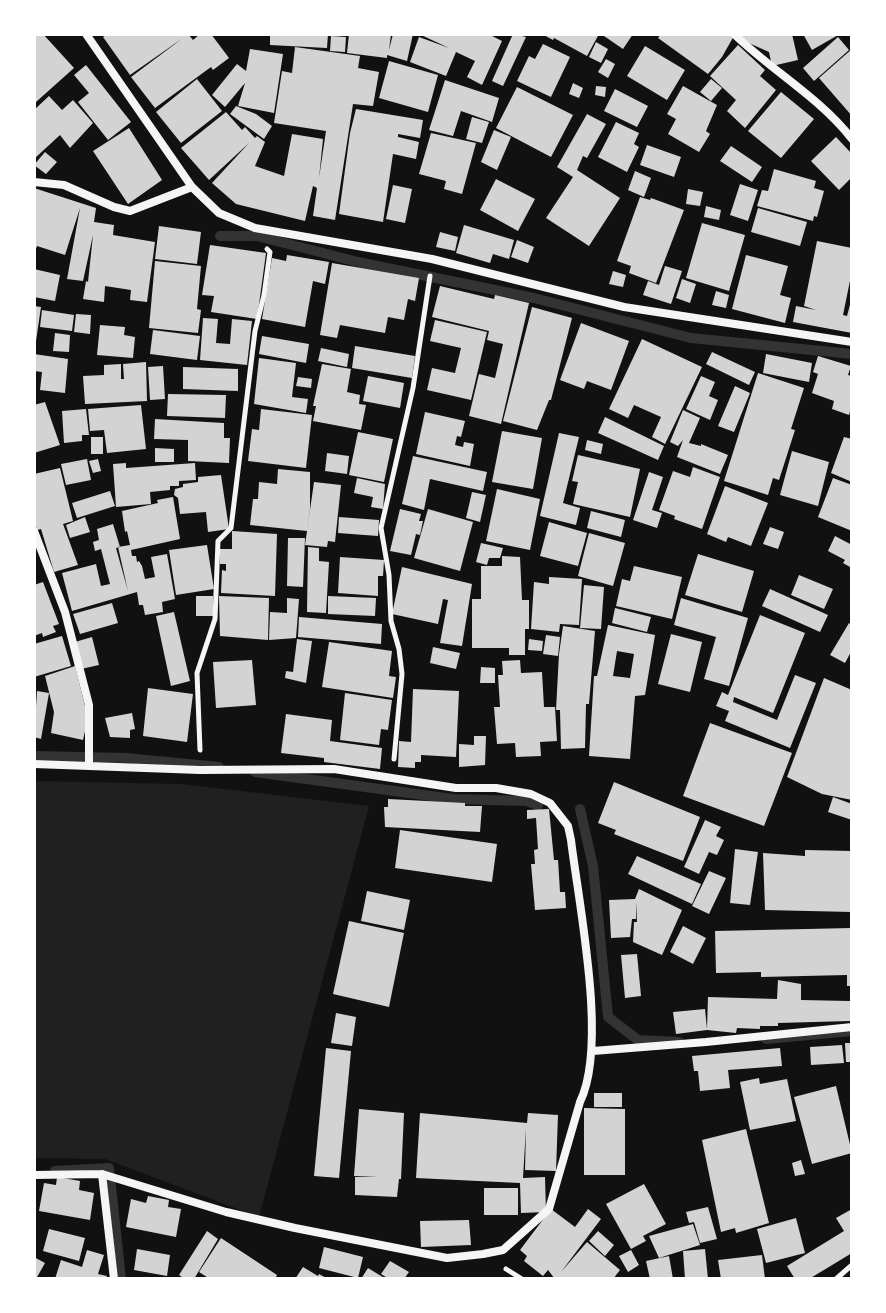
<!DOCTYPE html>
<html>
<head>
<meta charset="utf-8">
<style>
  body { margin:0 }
  #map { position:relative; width:886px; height:1313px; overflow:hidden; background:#111; font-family:Ubuntu,sans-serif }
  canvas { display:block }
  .frame { position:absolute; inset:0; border:36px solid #fff; pointer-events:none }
</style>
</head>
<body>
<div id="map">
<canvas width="886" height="1313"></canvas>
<div class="frame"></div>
</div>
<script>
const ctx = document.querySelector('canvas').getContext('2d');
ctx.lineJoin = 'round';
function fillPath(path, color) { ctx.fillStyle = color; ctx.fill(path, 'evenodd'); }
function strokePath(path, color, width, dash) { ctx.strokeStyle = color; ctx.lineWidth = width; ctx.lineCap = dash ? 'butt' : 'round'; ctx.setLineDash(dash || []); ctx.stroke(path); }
fillPath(new Path2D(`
  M34 781 181 784 369 806 259 1217 105 1159 34 1158Z`), '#202020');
strokePath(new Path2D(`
  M220 236H257L358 262 534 298 691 338 852 354
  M34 756 126 758 219 767
  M255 772 453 799 526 801 538 805
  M580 809 593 866 608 1017 638 1040 679 1042
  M766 1039 852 1031
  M55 1171 109 1168 121 1279`), '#333', 10);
fillPath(new Path2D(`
  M34 34H43L74 68 36 102 34 100Z
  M108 34H188L193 40 200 34H211L229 58 213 70 211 67 155 108 131 77 183 38 130 75 103 37Z
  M270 34H328L327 48 270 45Z
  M349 34H391L389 50 393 34H413L407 61 387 55V58L347 53Z
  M419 34H488L502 41 482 85 467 77 475 61 456 52 446 76 410 62 419 37 449 48Z
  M513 34 526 37 503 86 492 81Z
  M542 34H599L587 56 554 38 553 40Z
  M601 34H633L623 49Z
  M661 34H735L722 57 708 74 658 38Z
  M740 34H792L798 60 772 66 769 52 742 40Z
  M803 34H840L812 50Z
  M331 36 346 37 345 52 330 51Z
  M838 37 849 50 814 81 803 68Z
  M596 42 608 49 601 63 589 57Z
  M543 44 570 57 551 97 517 81 529 56 535 59Z
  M738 45 765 70 760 76 776 90 745 128 727 111 736 100 710 76Z
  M645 46 685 70 667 100 627 76Z
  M295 47 360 56 358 68 379 72 373 106 353 104 335 220 313 216 317 188 313 186 305 221 236 204 212 183 249 143 209 180 181 148 226 112 242 130 245 127 255 138 257 136 265 142 255 166 284 176 292 134 323 139 319 178 326 131 274 123 282 71 292 73Z
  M250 49 283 54 274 113 238 106 245 83 225 107 212 95 237 64 246 71Z
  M852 49V116L819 78Z
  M606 59 615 64 608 78 598 72Z
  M389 61 438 75 428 112 379 98Z
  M86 65 131 122 108 140 78 102 89 93 74 75Z
  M197 79 222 111 181 143 156 112Z
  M711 79 722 88 711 101 700 92Z
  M445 80 499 98 492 122 461 111 453 136 429 130Z
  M573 83 583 88 579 98 569 94Z
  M596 86 606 87 605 97 595 95Z
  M683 86 717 105 706 131 710 134 699 152 668 134 676 119 667 114Z
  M517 87 573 115 551 157 496 128Z
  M615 89 648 106 637 127 604 111Z
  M781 92 814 119 781 158 748 131Z
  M49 96 62 110 73 100 93 123 70 148 60 135 34 159V110Z
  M236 106 256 114 272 126 264 139 230 114Z
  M356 109 423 120 420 138 398 134V137L419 142 416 159 393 154 383 222 339 214 350 133Z
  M587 114 606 124 587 158 583 156 577 170 620 198 589 246 546 218 573 177 557 167Z
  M472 117 489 122 482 143 466 139Z
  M616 122 639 133 634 144 639 147 627 172 598 157Z
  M129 128 162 180 128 204 93 151Z
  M494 130 511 137 497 170 481 162Z
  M431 133 476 143 462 194 444 189 446 181 419 174Z
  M836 137 852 154V177L839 190 811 161Z
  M647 145 681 157 674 177 640 165Z
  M731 146 762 167 752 182 720 161Z
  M45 152 57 162 46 174 34 165Z
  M774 169 816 181 814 188 824 191 817 217 814 216 813 221 757 206 762 190 768 191Z
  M635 171 651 178 644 197 628 190Z
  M496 179 535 199 518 231 480 210Z
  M740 184 758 190 748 221 730 215Z
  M393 185 412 189 405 223 386 219Z
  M34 188 96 208 94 222 114 225 113 235 155 242 147 302 130 300 131 290 105 286 104 302 83 299 86 281 88 282 93 235 83 281 67 279 80 208 65 255 37 246 34 254Z
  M688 189 703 192 700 206 686 204Z
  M640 197 650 200 651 198 684 210 656 283 629 273 631 266 617 261Z
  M706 206 721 210 719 220 704 217Z
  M758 208 807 222 800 246 751 232Z
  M702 223 745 235 729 291 686 278Z
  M464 225 514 240 509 259 493 254 490 263 456 253Z
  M159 226 201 232 197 264 155 259Z
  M440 232 458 237 455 251 436 247Z
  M517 240 534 247 528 263 511 257Z
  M817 241 852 248V271L843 315 847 316 852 297V333L793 322 796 306 816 310 804 306Z
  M210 245 266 253 257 319 211 312 214 296 202 295Z
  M287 255 329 262 325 284 313 281 305 327 262 319 272 258 286 261Z
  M746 255 788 266 780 295 791 298 785 323 732 309Z
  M155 261 201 266 197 309 201 310 198 333 149 328Z
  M332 263 419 278 415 301 408 299 404 320 388 317 385 333 340 325 337 338 320 335Z
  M665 266 682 271 671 304 643 295 648 281 659 285Z
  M34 269 60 275 55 301 34 297Z
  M613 271 626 275 623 287 609 284Z
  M682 279 696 284 690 303 676 298Z
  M440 286 494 299 495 295 529 303 501 424 469 416 479 374 495 378 503 344 487 340 489 331 432 317Z
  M716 291 729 295 726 308 712 305Z
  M34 306 41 307 36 341H34Z
  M532 307 572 318 551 400H549L537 430 503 421Z
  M42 310 74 315 72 331 40 327Z
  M76 314 91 315 90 334 74 332Z
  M203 318 218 319 216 343 230 344 232 319 252 321 247 365 200 360Z
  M435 320 487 332 471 400 427 390 432 368 455 373 461 348 430 341Z
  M581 323 629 341 611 390 587 381 584 389 560 380Z
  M100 325 125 327 124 335 135 337 133 358 97 355Z
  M153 330 200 336 197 360 150 354Z
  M55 333 70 335 69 352 53 351Z
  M262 336 309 344 306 363 259 354Z
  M642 339 702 367 665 444 652 437 661 417 634 405 628 418 609 409Z
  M355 346 415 356 412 378 352 368Z
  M321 348 349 354 347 367 318 361Z
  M712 352 755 372 749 385 706 364Z
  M34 354 68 359 65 393 40 390 42 372 34 371Z
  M766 354 812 363 809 382 763 373Z
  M818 356 851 366 848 375 852 376V405L849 415 832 409 834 401 812 393 818 374 813 372Z
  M259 358 296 363 292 397 308 399 306 413 254 404Z
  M146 362 147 401 85 404 83 376 104 375V365L121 364V379H124L123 364Z
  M322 364 351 369 347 392 360 395 359 404 366 405 361 430 313 421 316 406H313Z
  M163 366 165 399 150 400 148 367Z
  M183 367 238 369V391L183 389Z
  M758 373 804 388 791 429 795 430 779 480 773 478 768 495 724 481Z
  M368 376 404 383 400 408 363 401Z
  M701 376 715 382 709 396 718 400 710 420 686 409Z
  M298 377 312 379 311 388 296 386Z
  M735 386 750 393 734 432 718 426Z
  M168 394 226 395 225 418 167 416Z
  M45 402 60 445 34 453V405Z
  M141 405 146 449 107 453 104 430 90 431 88 409Z
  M86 409 89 435H82V441L64 443 62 411Z
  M261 409 312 415 306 468 248 461 252 429 259 430Z
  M683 410 700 418 689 443 701 446V444L728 455 720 474 677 457 683 440 678 446 670 442Z
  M425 412 465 421 461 437 457 436 455 445 463 447 464 442 474 444 470 466 416 454Z
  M605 417 664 446 658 460 598 433Z
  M155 419 224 423V438H230L229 463 188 461V440L154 439Z
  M502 431 542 438 533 489 492 482Z
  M358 432 393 439 384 482 349 475Z
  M559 433 579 437 563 503 580 508 576 525 540 516Z
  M91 437H103V454H91Z
  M844 437 852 439V482L831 473Z
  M587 440 603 444 601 454 585 450Z
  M155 448 174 449V462H155Z
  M792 451 829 462 818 506 780 495Z
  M327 453 349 456 347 474 325 471Z
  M578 455 640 469 630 517 573 504 578 482 572 481Z
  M413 456 487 472 483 491 430 479 424 510 402 504Z
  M87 459 91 480 66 485 61 464Z
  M98 459 101 471 93 473 89 461Z
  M126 463V468L195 463 196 480 179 481V486H170V490L150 492 151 504 116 507 113 464Z
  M693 467 720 477 702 529 674 519 675 516 659 510 673 471 690 477Z
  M60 468 73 521 63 524 78 565 54 572 41 529 37 530 34 519V474Z
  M278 469 310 472V509L307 531 250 525 253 499H258L259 482 277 484Z
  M649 472 663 477 652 510 662 513 657 528 633 520Z
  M221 475 229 529 208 532 206 512 180 514 178 498 174 495 175 489 183 487V484L198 482V477Z
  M357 478 385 484 383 509 371 507 373 497 354 493Z
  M833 478 852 485V531L818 517Z
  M314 482 341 485 335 542 328 541 327 547 305 545Z
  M725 486 768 503 751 546 728 537 726 542 707 534Z
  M497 489 540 499 530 550 486 541Z
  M110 491 115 506 77 518 72 503Z
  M472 492 486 495 480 522 466 518Z
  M173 497 180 539 131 550 132 556H136L137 562 139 561 142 566 145 579 155 577 151 557 167 554 175 599 162 602 163 612 145 615 143 605H139L137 592 72 611 62 573 96 564 101 586 110 584 101 549 95 551 93 542 99 540 97 529 113 524 120 547 116 548 128 591 118 547 130 545 127 531 125 532 122 511 158 503 157 500Z
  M400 509 421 514 419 521H423L420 535 416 534 411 555 390 551Z
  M428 509 473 522 460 571 414 558Z
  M591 511 625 520 621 537 587 528Z
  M85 517 90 532 70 538 66 525Z
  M339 517 379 520 378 536 338 533Z
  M549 522 587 533 578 566 540 556Z
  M770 527 784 532 778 549 763 544Z
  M232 531 277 534 275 596 221 593 222 570 226 571V564H220V549H232Z
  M589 533 625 543 613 586 578 576Z
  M835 536 852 545 850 567 843 563 845 560 828 551Z
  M288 538H305L303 587 287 586Z
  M481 543 503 548 500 558H489L487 565 476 562Z
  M207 545 214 589 176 595 169 550Z
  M308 547 319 548V561L329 562 326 613 307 612Z
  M698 554 754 571 742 612 685 595Z
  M502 556 520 557 522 600H529V629H525V655H509V648H472V599H481V566H502Z
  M340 557 384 560 383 576H378V596L338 593Z
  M634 566 682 577 672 619 616 606 622 579 630 581Z
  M402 567 472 584 462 646 440 643 448 600 443 599 438 624 392 614Z
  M799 575 833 589 824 609 791 595Z
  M549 577 582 579 579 625 560 624 559 632 531 629 534 582 549 584Z
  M43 582 59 624 53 626 56 632 43 637 42 633 34 636V585Z
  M584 585 604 587 601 629 580 628Z
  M770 589 828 615 820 632 762 606Z
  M196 596H213V616H196Z
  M219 596 269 598 268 640 220 636Z
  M328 596 376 598 375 616 328 614Z
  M287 598 299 599 296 638 269 640 270 612 287 613Z
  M681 598 748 618 729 686 704 679 716 637 674 625Z
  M112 603 118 623 80 634 73 614Z
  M615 608 651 617 647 632 612 623Z
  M174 612 190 681 171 686 156 616Z
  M760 615 805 633 773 713 734 697 733 702 777 720 795 675 816 683 790 748 725 721 729 711 716 706 722 692 728 695Z
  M299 617 382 624 381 644 298 637Z
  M849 623 852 625V650L845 663 830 655Z
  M608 625 655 635 645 695 635 696 630 759 589 756 594 676H597ZM617 651 634 654 630 678 613 676Z
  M563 626 595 631 589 704H586L585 748 561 749 560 710H556L559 654Z
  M671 634 702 642 690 692 658 684Z
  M546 635 560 637 558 656 543 654Z
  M62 636 71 666 34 677V644Z
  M92 637 99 665 81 669 75 642Z
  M297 639 312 641 306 683 285 678 286 671 293 672Z
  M529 639 543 641 542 651 528 650Z
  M329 642 392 651 389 676 396 677 393 698 322 687Z
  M433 647 460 653 456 669 430 663Z
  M252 660 256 705 216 708 213 662Z
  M520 660 521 673 542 672 544 707H555L557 741 540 742 541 756 516 757 515 743 497 744 494 707H500L498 675H503L502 661Z
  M75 666 88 718 83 740 51 733 54 712 45 676Z
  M481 667 495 668V683H480Z
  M824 678 852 690V800L822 794 787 777Z
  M148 688 193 694 187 742 143 736Z
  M413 689 459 691 456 757 421 755V762H415V768L398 767 399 741 411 742Z
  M37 691 49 693 41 739 34 737Z
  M345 693 392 700 388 730 381 729 379 745 340 740Z
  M132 713 135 729 130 730V738L110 737 105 718Z
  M286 714 332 720 330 741 382 748 380 769 324 762V758L281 753Z
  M710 723 792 753 764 826 683 796Z
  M474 736H486L485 765 459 767V744L474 745Z
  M614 782 700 817 683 861 614 834 616 830 598 823Z
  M833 797 852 804V820L828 812Z
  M388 799 465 803V806H482L480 832 385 827 384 807H388Z
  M549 809 554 860H558L560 892H565L566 908 535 910 531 864H535L534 850 538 849 536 818 527 819V810Z
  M705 820 721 827 716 836 724 840 717 855 709 852 699 874 684 867Z
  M400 830 497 844 492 882 395 868Z
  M735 849 758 852 750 905 730 903Z
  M805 850 852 851V912L765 910 763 853 805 856Z
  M637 856 701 884 692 904 628 874Z
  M709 871 726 878 709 914 692 906Z
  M639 889 682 910 662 955 633 942 634 922H637L636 902V919H632L630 937 611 938 609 900 635 899Z
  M367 891 410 900 404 930 361 921Z
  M349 921 404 933 389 1007 333 994Z
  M683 926 706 938 693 964 670 952Z
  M852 928V986H847V975L761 977V972L716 973 715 931Z
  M637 954 641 996 625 998 621 955Z
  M778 980 801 984V1000L850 1001V1021L778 1023V1026H760V1029L737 1028 736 1033 707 1030 676 1034 673 1012 705 1009 707 1029 708 997 777 999Z
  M336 1013 356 1017 352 1046 331 1043Z
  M845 1043H852V1062H846Z
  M842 1045 844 1063 811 1065 810 1047Z
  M326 1048 351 1051 339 1178 314 1176Z
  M780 1048 782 1066 728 1070 730 1088 700 1091 698 1071H694L692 1056Z
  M759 1078 760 1084 787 1079 796 1121 750 1130 740 1082Z
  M836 1086 852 1153 812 1164 794 1097Z
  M594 1093H622V1107H594Z
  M584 1108 625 1109V1175H584Z
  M359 1109 404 1113 401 1179H399L397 1197 355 1195V1177H378L354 1176Z
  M420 1113 527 1123 528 1113 558 1115 556 1171 525 1170 526 1128 523 1178 545 1177 546 1212 521 1213 520 1183 416 1178Z
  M746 1129 769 1223 736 1233 735 1228 721 1232 702 1140Z
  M801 1160 805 1174 795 1176 792 1163Z
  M57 1177 80 1181 79 1190 94 1193 90 1220 39 1211 44 1183 56 1185Z
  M644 1184 666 1224 643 1236 646 1241 631 1249 606 1204Z
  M484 1188H518V1215H484Z
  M148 1196 169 1200 168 1207 181 1209 176 1237 126 1227 131 1199 146 1203Z
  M708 1207 717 1239 700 1243 694 1222 689 1223 686 1212Z
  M551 1209 575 1227 588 1209 601 1219 561 1272 587 1242 620 1270 613 1279H555L548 1270 543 1276 524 1261 527 1256 520 1250Z
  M852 1209V1253L809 1279H795L787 1266 844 1231 836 1218Z
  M796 1218 805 1253 766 1263 757 1229Z
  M469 1220 471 1245 421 1247 420 1221Z
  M693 1224 700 1245 659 1258 649 1236Z
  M49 1229 85 1238 79 1261 43 1251Z
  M207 1231 218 1239 194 1279H185L179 1275Z
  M598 1231 614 1245 605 1256 589 1241Z
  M221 1238 277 1275 275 1279H210L199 1272Z
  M324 1247 363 1257 358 1278 319 1268Z
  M137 1249 170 1255 167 1276 134 1270Z
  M705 1249 708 1279H685L683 1251Z
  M87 1250 104 1255 98 1274 107 1276 106 1279H55L61 1260 82 1267Z
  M631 1250 639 1265 628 1272 619 1256Z
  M762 1255 765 1279H721L718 1260Z
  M669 1256 673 1279H650L646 1261Z
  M34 1257 45 1263 36 1279H34Z
  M390 1261 409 1272 404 1279H389L381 1274Z
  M303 1267 318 1276 319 1274 328 1279H295Z
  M368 1268 386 1279H361Z`), '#d3d3d3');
strokePath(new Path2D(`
  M200 750 197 673 215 619 218 541 231 528 255 331 264 295 270 252 267 249
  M394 759 402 674 399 649 391 621 389 575 381 528 413 388 430 276
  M506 1269 522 1279
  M836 1279 852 1265`), '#f5f5f5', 5);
strokePath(new Path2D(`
  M86 34 192 187 219 213 255 228 432 259 624 307 852 342
  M734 34C772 71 819 97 852 139
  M34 182 64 185 114 207 130 211 192 187
  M34 531 65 612 89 705V765
  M34 764 200 770 334 769 456 788H496L531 794 550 803 568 826 571 840C579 906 608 1045 580 1102L549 1209 503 1250 483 1254 447 1258 295 1228 226 1212 102 1174 34 1175
  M593 1051 706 1042 852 1027
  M102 1174 114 1279`), '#f5f5f5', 8);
</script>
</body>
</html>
